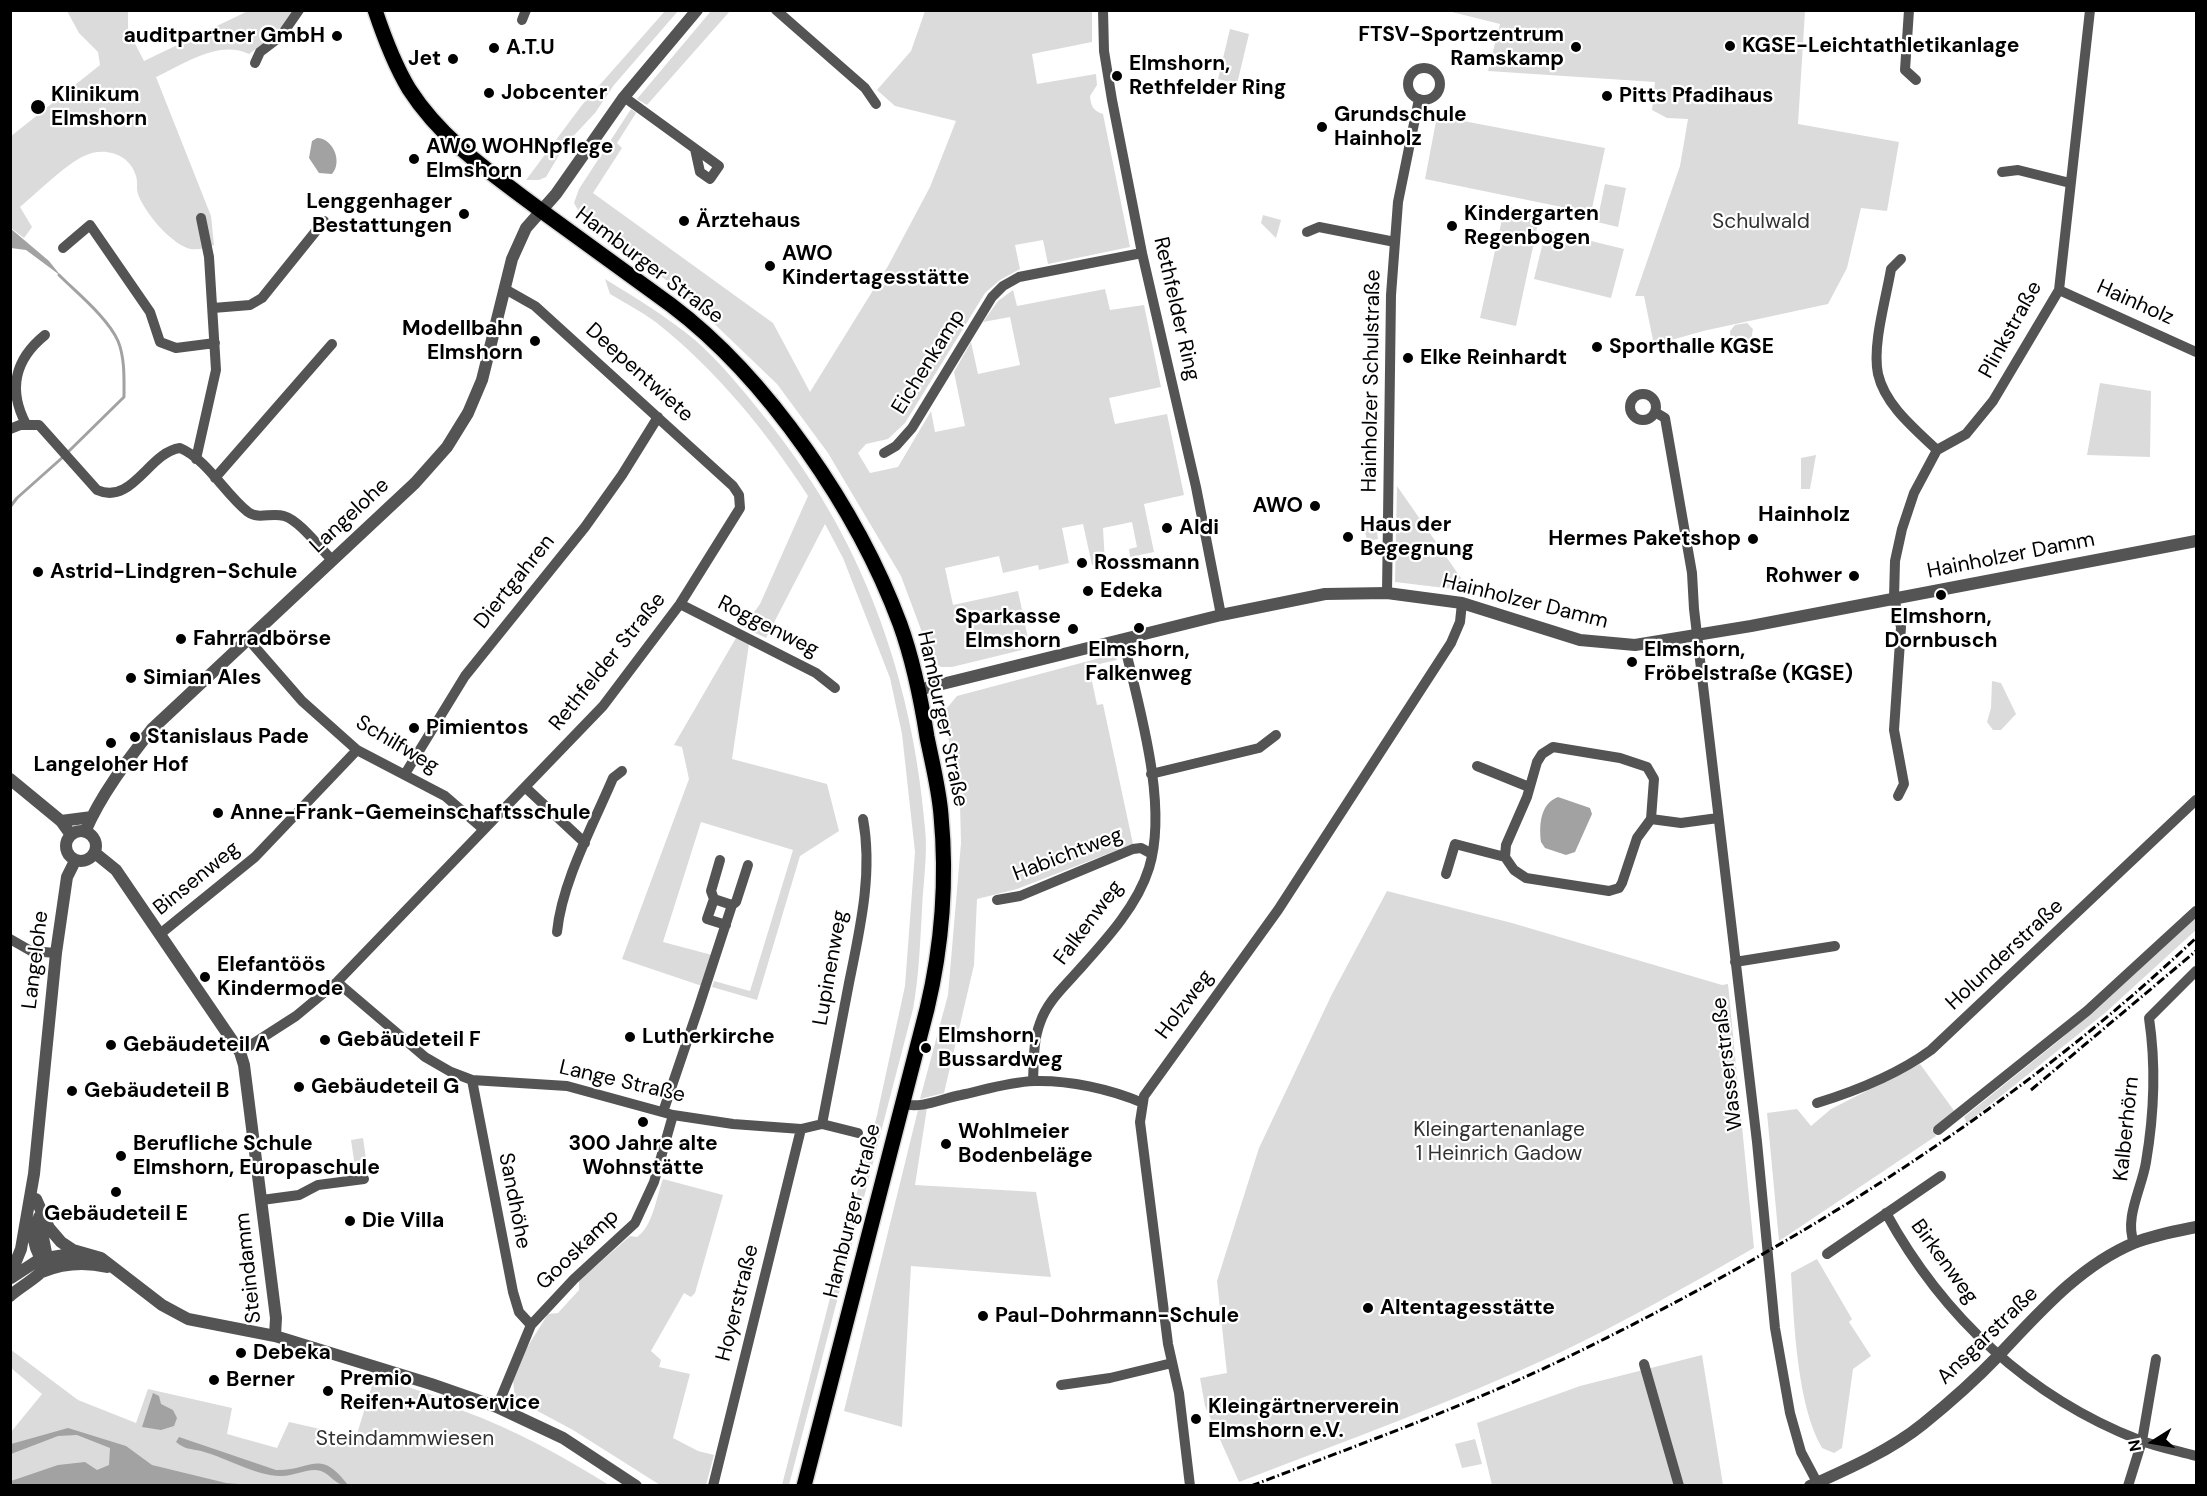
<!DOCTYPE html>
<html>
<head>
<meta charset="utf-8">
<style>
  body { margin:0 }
  #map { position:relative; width:2207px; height:1496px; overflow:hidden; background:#fff; font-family:"DM Sans",sans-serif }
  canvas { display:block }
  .frame { position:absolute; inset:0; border:12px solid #000; pointer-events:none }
  .north { position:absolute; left:2123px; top:1412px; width:60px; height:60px; -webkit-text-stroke:4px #fff; paint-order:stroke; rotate:259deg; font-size:16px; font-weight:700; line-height:24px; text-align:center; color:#000 }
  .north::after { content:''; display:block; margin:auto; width:21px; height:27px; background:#000; clip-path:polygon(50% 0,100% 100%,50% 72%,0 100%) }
</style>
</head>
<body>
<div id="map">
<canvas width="2207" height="1496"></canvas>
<div class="frame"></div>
<div class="north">N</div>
</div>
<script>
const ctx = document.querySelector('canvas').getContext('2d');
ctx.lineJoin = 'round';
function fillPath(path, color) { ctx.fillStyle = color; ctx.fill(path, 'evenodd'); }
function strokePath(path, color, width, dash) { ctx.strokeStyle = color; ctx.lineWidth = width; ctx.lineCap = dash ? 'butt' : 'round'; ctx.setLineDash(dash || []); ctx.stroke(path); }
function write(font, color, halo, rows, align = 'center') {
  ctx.font = font + ' "DM Sans",sans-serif'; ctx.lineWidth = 4.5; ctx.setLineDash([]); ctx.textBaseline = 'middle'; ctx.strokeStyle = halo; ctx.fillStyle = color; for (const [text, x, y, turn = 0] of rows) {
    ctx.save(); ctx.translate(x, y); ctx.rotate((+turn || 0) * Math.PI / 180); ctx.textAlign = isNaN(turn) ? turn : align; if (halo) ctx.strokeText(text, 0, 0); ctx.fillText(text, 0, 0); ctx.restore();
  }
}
fillPath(new Path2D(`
  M1444 10 1805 11 1798 124 1899 142 1887 211 1861 208 1847 268 1828 304 1703 331 1654 345 1644 296H1635L1680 166 1688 119 1667 118 1652 110 1655 82 1488 71 1500 24Z
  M67 11H128V30L144 61 248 11H293L278 32 249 54C219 39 182 65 156 77L211 216 214 245C206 248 195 251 187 248 168 240 145 213 138 194 136 189 138 182 136 176 130 154 104 146 84 156 66 164 37 193 20 207L32 227 24 238 11 228 10 137 100 65 98 52 79 33Z
  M665 11H678L614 85 595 113 565 145 546 177 539 180H526L582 105Z
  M711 11H730L647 105 637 99Z
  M925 11H1092V42L1032 54 1037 84 1096 74 1097 85 1090 96C1091 106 1093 111 1103 114L1130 247 1048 264 1043 240 1015 245 1020 269 1000 280 985 293 905 423 888 439 866 444 858 453 870 473 898 467 931 411 935 432 965 426 954 372 971 342 978 374 1020 365 1010 317 983 322 998 301 1013 290 1017 306 1105 289 1110 310 1144 305 1161 387 1109 398 1115 424 1167 414 1184 495 1144 504 1154 552 1130 557 1129 549 1137 547 1132 522 1103 528 1105 563 1092 565 1083 524 1062 528 1069 563 1039 570 1038 565 1003 573 999 556 945 568 953 605 1018 591 1030 648 952 667H941L933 662 901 576 828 453 777 384 678 289 582 217 574 203 579 189 631 109 636 113 617 143 622 148 593 193 773 323 810 392 888 266 930 187 956 121 895 106 877 90 911 51Z
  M1230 29 1249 34 1237 84 1218 79Z
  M1437 116 1605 148 1591 213 1425 179Z
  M1605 184 1626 188 1618 227 1597 222Z
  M1505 206 1540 214 1516 326 1480 318Z
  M1263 215 1281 220 1276 238 1261 223Z
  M1546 230 1624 249 1611 298 1534 279Z
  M605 279C636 298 667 317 695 340 719 361 742 389 762 414 861 534 912 674 925 828 928 855 923 883 922 910 920 944 919 976 913 1009L789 1485H782L877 1115 905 986 915 852 902 734 890 678 843 558 825 524 766 638 743 627 760 604 808 496C767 432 717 371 657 323 642 312 625 303 610 294Z
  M1747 323 1753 329 1750 345 1745 354H1738L1731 346 1730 331 1735 325Z
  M2100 383 2151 391 2150 457 2087 455Z
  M1816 455 1810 489H1801V458Z
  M1397 486 1470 591 1395 582Z
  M1375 519 1378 539 1367 541 1363 522Z
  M736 638 749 644 732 759 827 784 839 831 800 856 757 1000 712 987 714 981 750 991 793 850 701 822 663 942 712 955 702 986 622 959 689 779 682 747 674 745Z
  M1115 654 1117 660 1095 665 1090 672 1097 705 1103 704 1133 844 1017 889 977 899 974 965 944 1093 920 1099 948 995 961 843 960 804 945 718 947 708 957 696Z
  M1992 681 2001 683 2016 714 2001 730H1993L1987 722 1991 708Z
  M1387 891 1512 923 1722 985 1728 984 1754 1248C1689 1285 1624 1322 1557 1354 1453 1402 1345 1441 1239 1482L1205 1406 1200 1378 1227 1373 1217 1281 1259 1148 1332 994Z
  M2196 917V930L2105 1013 1967 1123 1964 1117 2061 1039Z
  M1920 1064 1955 1112 1932 1129 1936 1136 1779 1241 1767 1113 1797 1109 1811 1126 1831 1109Z
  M927 1108 915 1185 1036 1192 1051 1277 911 1266 902 1427 844 1411 918 1110Z
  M363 1138 367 1166 355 1167 351 1140Z
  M663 1179 723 1195 695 1293 691 1297 684 1293 651 1351 661 1360 659 1367 690 1374 673 1438 698 1451 714 1455 706 1485H660L573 1430 515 1399 513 1380 521 1357 548 1314 558 1313 579 1290V1281L630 1236 637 1237C653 1226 656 1198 663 1179Z
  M1817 1259 1852 1319 1849 1322 1871 1356 1853 1369 1842 1448 1834 1453 1822 1448C1797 1405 1794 1323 1791 1273Z
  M10 1349 78 1400 136 1423 148 1389 232 1408 227 1434 277 1448 289 1422 356 1437 374 1379 388 1384 390 1381 462 1405 461 1410C514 1429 562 1456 609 1485H11V1432L42 1394 11 1368Z
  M1702 1355 1723 1485H1492L1477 1423 1580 1386Z
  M1475 1439 1482 1464 1462 1468 1455 1444Z`), '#dbdbdb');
fillPath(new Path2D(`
  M317 138C333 138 343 162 332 174L319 173 309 158 312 141Z
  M10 228 49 261 61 276 26 250 11 248Z
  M1558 797 1590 808 1592 814 1575 852 1566 855 1545 848 1541 842C1539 825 1540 804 1558 797Z
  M153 1393 159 1396 161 1404 173 1410 177 1418 174 1426 161 1430 142 1427Z
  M68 1428 126 1446 152 1465 226 1483 250 1485H11V1481L58 1465 85 1462 97 1470 109 1465 110 1448 77 1435 58 1436 11 1454V1444Z
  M179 1437 276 1470C312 1471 319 1447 348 1485 335 1486 332 1475 321 1471 308 1467 294 1477 280 1476 254 1475 227 1458 201 1451 191 1449 184 1449 176 1442Z`), '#a2a2a2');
strokePath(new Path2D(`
  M59 275C77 293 108 318 118 341 125 358 124 379 124 397L68 452
  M10 507 17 498 63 457`), '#a2a2a2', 3);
const primary = new Path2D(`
  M375 10C384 37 394 64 409 89 443 142 494 175 543 212 585 243 629 274 671 305 768 378 858 511 900 624 913 660 921 699 927 737 932 762 939 789 941 815 947 879 942 946 927 1009L804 1486`);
strokePath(primary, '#dbdbdb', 18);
strokePath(new Path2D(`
  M776 10 865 88 876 104
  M1103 10 1104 51 1112 100 1142 253 1196 487 1221 615
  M1909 10 1905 70 1916 80
  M522 20 526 10
  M255 63 260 52 281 36 299 10
  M1408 84a16 16 0 1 1 32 0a16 16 0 1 1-32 0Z
  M624 97 719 166 710 179 700 172 695 149
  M2002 172 2018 170 2070 183
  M1307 232 1319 227 1395 242
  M63 248 90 225 150 312 160 342 176 348 215 343
  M1901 259 1891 269C1886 299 1872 345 1878 374 1885 405 1915 429 1937 450
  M2059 290 2196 352
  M213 308 250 305 262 298 324 221
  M1630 407a13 13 0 1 1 26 0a13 13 0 1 1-26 0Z
  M1655 412 1665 418 1692 573 1694 609 1757 1142 1775 1328 1790 1413 1801 1452 1819 1486
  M26 424C8 390 14 360 45 335
  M10 429 20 425H39L97 490C132 506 149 452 180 448 208 460 224 493 248 512 259 520 271 512 284 516 299 520 320 548 332 560
  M884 453 896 446 912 428 992 297 1003 286 1019 277 1142 253
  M196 459 216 370 209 257 201 218
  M215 478 332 344
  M1387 593 1391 295 1398 202 1419 99
  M680 604 816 673 835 688
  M248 639 302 701 357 750 445 796 482 828
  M1477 766 1529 787
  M405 774 465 676 585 527 622 475 658 417
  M1151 774 1259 748 1276 735
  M525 787 585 843
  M1898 796 1904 784 1894 730 1901 627 1894 598 1895 561 1902 529 1914 493 1937 450 1966 434 1993 401 2059 290 2090 10
  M1651 819 1654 779 1647 767 1620 758 1553 747 1542 754 1537 762 1527 797 1506 845 1505 857 1514 870 1526 878 1609 891 1619 888 1622 883 1637 838 1651 819 1681 823 1718 818
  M1446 874 1455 844 1505 857
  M714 899 711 891 720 860
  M997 900 1020 896 1133 849 1141 848 1152 854
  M732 905 736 902 748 865
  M557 932C562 882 593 825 613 778L622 771
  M160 934 255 857 357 750
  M10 939 31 951 56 953
  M1735 962 1835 946
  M337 982 425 1057 451 1072 472 1080 567 1086 673 1115 733 1124 801 1129 822 1124 858 1133
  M240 1052 296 1016 337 982 603 706 680 604 740 508 739 495 733 486 535 306 505 289
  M472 1080 513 1292 519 1312 531 1325
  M1033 1081C1034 1062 1033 1041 1040 1023 1047 1002 1063 988 1077 972 1104 942 1137 907 1149 868 1169 804 1138 704 1123 639
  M1817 1103C1856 1091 1898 1074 1931 1050L2196 800
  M902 1104C923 1109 940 1099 961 1095 984 1090 1009 1082 1034 1081 1069 1080 1110 1089 1143 1103
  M663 1112C687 1043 710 974 732 905L714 899 707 919 726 925
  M822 1124C831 1077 840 1030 849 983 860 929 873 873 863 819
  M1938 1130 2087 1011 2196 911
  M262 1200 299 1195 318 1185 364 1179
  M1886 1213C1943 1317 2029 1397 2139 1440 2158 1447 2178 1451 2196 1456
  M2134 1243C2124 1218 2142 1188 2146 1162 2154 1115 2156 1065 2149 1018L2196 971
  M1827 1254 1941 1176
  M1644 1364 1679 1486
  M1061 1385 1110 1378 1172 1363
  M497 1407 531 1325 574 1279 635 1223 654 1182 673 1115
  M713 1486 801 1129
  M1190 1486 1179 1393 1168 1344 1140 1122 1144 1096 1278 910 1451 643 1460 622 1462 603
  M2128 1486 2142 1441 2156 1359`), '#545454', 10);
strokePath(new Path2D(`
  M918 690 1221 615 1325 594 1387 593 1462 603 1580 640 1635 645 1751 626 2196 541
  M10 779 61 821 71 835
  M61 821 92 817
  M66 846a15 15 0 1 1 30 0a15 15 0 1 1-30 0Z
  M85 832C101 794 127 761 152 729L415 483 447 447 468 413 482 380 512 259 526 228 556 194 624 97 697 10
  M95 853 116 870 240 1052 244 1065 276 1318 275 1336
  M36 1199 49 1228 61 1242 73 1250 101 1258 162 1305 188 1319 275 1336 431 1384 497 1407 563 1438 636 1486
  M29 1221 36 1248 43 1264
  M42 1272C64 1263 85 1262 107 1267
  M10 1276 21 1249 34 1174 56 953 67 877 75 861
  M11 1278 40 1259 77 1253
  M10 1296C21 1286 43 1275 48 1263L39 1217
  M1810 1486C1848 1469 1891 1450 1923 1424 1949 1403 1975 1380 1998 1356 2038 1314 2079 1266 2134 1243 2154 1235 2176 1231 2196 1227`), '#545454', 12);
strokePath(primary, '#000', 15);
strokePath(new Path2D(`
  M2031 1090 2196 951
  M1251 1486C1360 1444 1473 1404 1578 1352 1802 1242 2015 1109 2196 938`), '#000', 3, [9, 3, 1.5, 3]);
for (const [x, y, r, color] of [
  [337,36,6,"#000"],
  [1730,46,6,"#000"],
  [1576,47,6,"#000"],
  [494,48,6,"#000"],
  [453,59,6,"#000"],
  [1117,76,6,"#000"],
  [489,93,6,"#000"],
  [1607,96,6,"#000"],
  [38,107,8,"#000"],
  [1322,127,6,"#000"],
  [414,159,6,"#000"],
  [464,214,6,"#000"],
  [684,221,6,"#000"],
  [1452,226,6,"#000"],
  [770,266,6,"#000"],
  [535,341,6,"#000"],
  [1597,347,6,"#000"],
  [1408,358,6,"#000"],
  [1315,506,6,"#000"],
  [1167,528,6,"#000"],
  [1348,537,6,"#000"],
  [1753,539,6,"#000"],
  [1082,563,6,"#000"],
  [38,572,6,"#000"],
  [1854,576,6,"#000"],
  [1088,591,6,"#000"],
  [1941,595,6,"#000"],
  [1139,628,6,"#000"],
  [1073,629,6,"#000"],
  [181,639,6,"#000"],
  [1632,662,6,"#000"],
  [131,678,6,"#000"],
  [414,728,6,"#000"],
  [135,737,6,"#000"],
  [111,743,6,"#000"],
  [218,813,6,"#000"],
  [205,977,6,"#000"],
  [630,1037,6,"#000"],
  [325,1040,6,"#000"],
  [111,1045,6,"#000"],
  [926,1048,6,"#000"],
  [299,1087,6,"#000"],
  [72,1091,6,"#000"],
  [643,1122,6,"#000"],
  [946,1144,6,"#000"],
  [121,1156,6,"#000"],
  [116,1192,6,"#000"],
  [350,1221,6,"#000"],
  [1368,1308,6,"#000"],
  [983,1316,6,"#000"],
  [241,1353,6,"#000"],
  [214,1380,6,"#000"],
  [328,1391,6,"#000"],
  [1196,1419,6,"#000"]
]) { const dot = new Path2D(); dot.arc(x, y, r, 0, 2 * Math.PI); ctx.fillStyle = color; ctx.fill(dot); strokePath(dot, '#fff', 2); }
write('bold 21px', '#000', '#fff', [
  ["FTSV-Sportzentrum",1564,35,"right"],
  ["Ramskamp",1564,59,"right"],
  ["auditpartner GmbH",325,36,"right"],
  ["KGSE-Leichtathletikanlage",1742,46],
  ["A.T.U",506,48],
  ["Jet",441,59,"right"],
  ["Elmshorn,",1129,64],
  ["Rethfelder Ring",1129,88],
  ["Jobcenter",501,93],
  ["Klinikum",51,95],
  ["Elmshorn",51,119],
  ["Pitts Pfadihaus",1619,96],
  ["Grundschule",1334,115],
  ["Hainholz",1334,139],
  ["AWO WOHNpflege",426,147],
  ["Elmshorn",426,171],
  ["Lenggenhager",452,202,"right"],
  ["Bestattungen",452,226,"right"],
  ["Kindergarten",1464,214],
  ["Regenbogen",1464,238],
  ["Ärztehaus",696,221],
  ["AWO",782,254],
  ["Kindertagesstätte",782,278],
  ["Modellbahn",523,329,"right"],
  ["Elmshorn",523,353,"right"],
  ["Sporthalle KGSE",1609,347],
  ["Elke Reinhardt",1420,358],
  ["AWO",1303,506,"right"],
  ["Haus der",1360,525],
  ["Begegnung",1360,549],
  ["Aldi",1179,528],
  ["Hermes Paketshop",1741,539,"right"],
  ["Rossmann",1094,563],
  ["Astrid-Lindgren-Schule",50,572],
  ["Rohwer",1842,576,"right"],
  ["Edeka",1100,591],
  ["Sparkasse",1061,617,"right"],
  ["Elmshorn",1061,641,"right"],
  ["Elmshorn,",1941,617,"center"],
  ["Dornbusch",1941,641,"center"],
  ["Fahrradbörse",193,639],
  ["Elmshorn,",1139,650,"center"],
  ["Falkenweg",1139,674,"center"],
  ["Elmshorn,",1644,650],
  ["Fröbelstraße (KGSE)",1644,674],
  ["Simian Ales",143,678],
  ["Pimientos",426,728],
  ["Stanislaus Pade",147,737],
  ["Langeloher Hof",111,765,"center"],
  ["Anne-Frank-Gemeinschaftsschule",230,813],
  ["Elefantöös",217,965],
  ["Kindermode",217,989],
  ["Elmshorn,",938,1036],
  ["Bussardweg",938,1060],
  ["Lutherkirche",642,1037],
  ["Gebäudeteil F",337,1040],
  ["Gebäudeteil A",123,1045],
  ["Gebäudeteil G",311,1087],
  ["Gebäudeteil B",84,1091],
  ["Wohlmeier",958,1132],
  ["Bodenbeläge",958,1156],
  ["Berufliche Schule",133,1144],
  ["Elmshorn, Europaschule",133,1168],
  ["300 Jahre alte",643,1144,"center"],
  ["Wohnstätte",643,1168,"center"],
  ["Gebäudeteil E",116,1214,"center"],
  ["Die Villa",362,1221],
  ["Altentagesstätte",1380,1308],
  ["Paul-Dohrmann-Schule",995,1316],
  ["Debeka",253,1353],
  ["Premio",340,1379],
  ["Reifen+Autoservice",340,1403],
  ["Berner",226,1380],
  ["Kleingärtnerverein",1208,1407],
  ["Elmshorn e.V.",1208,1431]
], 'left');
write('21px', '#323232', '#fff', [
  ["Schulwald",1761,222],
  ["Kleingartenanlage",1499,1130],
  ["1 Heinrich Gadow",1499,1154],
  ["Steindammwiesen",405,1439]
]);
write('21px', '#000', '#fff', [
  ["Hamburger Straße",649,266,37],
  ["Hainholz",2135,303,24],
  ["Rethfelder Ring",1176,309,77],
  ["Plinkstraße",2011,330,-61],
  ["Eichenkamp",929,362,-58],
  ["Deepentwiete",639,373,42],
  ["Hainholzer Schulstraße",1372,381,-89],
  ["Langelohe",350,516,-43],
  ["Hainholzer Damm",2011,556,-11],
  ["Diertgahren",515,582,-51],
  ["Hainholzer Damm",1525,602,14],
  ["Roggenweg",768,627,27],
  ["Rethfelder Straße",608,662,-51],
  ["Hamburger Straße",942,719,78],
  ["Schilfweg",397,745,31],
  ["Habichtweg",1068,855,-21],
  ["Binsenweg",197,879,-39],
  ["Falkenweg",1089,923,-53],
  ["Holunderstraße",2005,955,-43],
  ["Langelohe",36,960,-83],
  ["Lupinenweg",831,968,-80],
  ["Holzweg",1185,1005,-53],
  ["Wasserstraße",1728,1064,-97],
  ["Lange Straße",622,1082,13],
  ["Kalberhörn",2127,1129,-84],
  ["Sandhöhe",514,1201,79],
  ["Hamburger Straße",853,1211,-76],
  ["Gooskamp",578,1250,-44],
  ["Birkenweg",1944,1262,54],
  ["Steindamm",249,1268,-96],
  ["Hoyerstraße",738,1303,-76],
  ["Ansgarstraße",1988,1336,-44]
]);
write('bold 22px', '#000', '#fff', [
  ["Hainholz",1804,515]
]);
</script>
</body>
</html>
